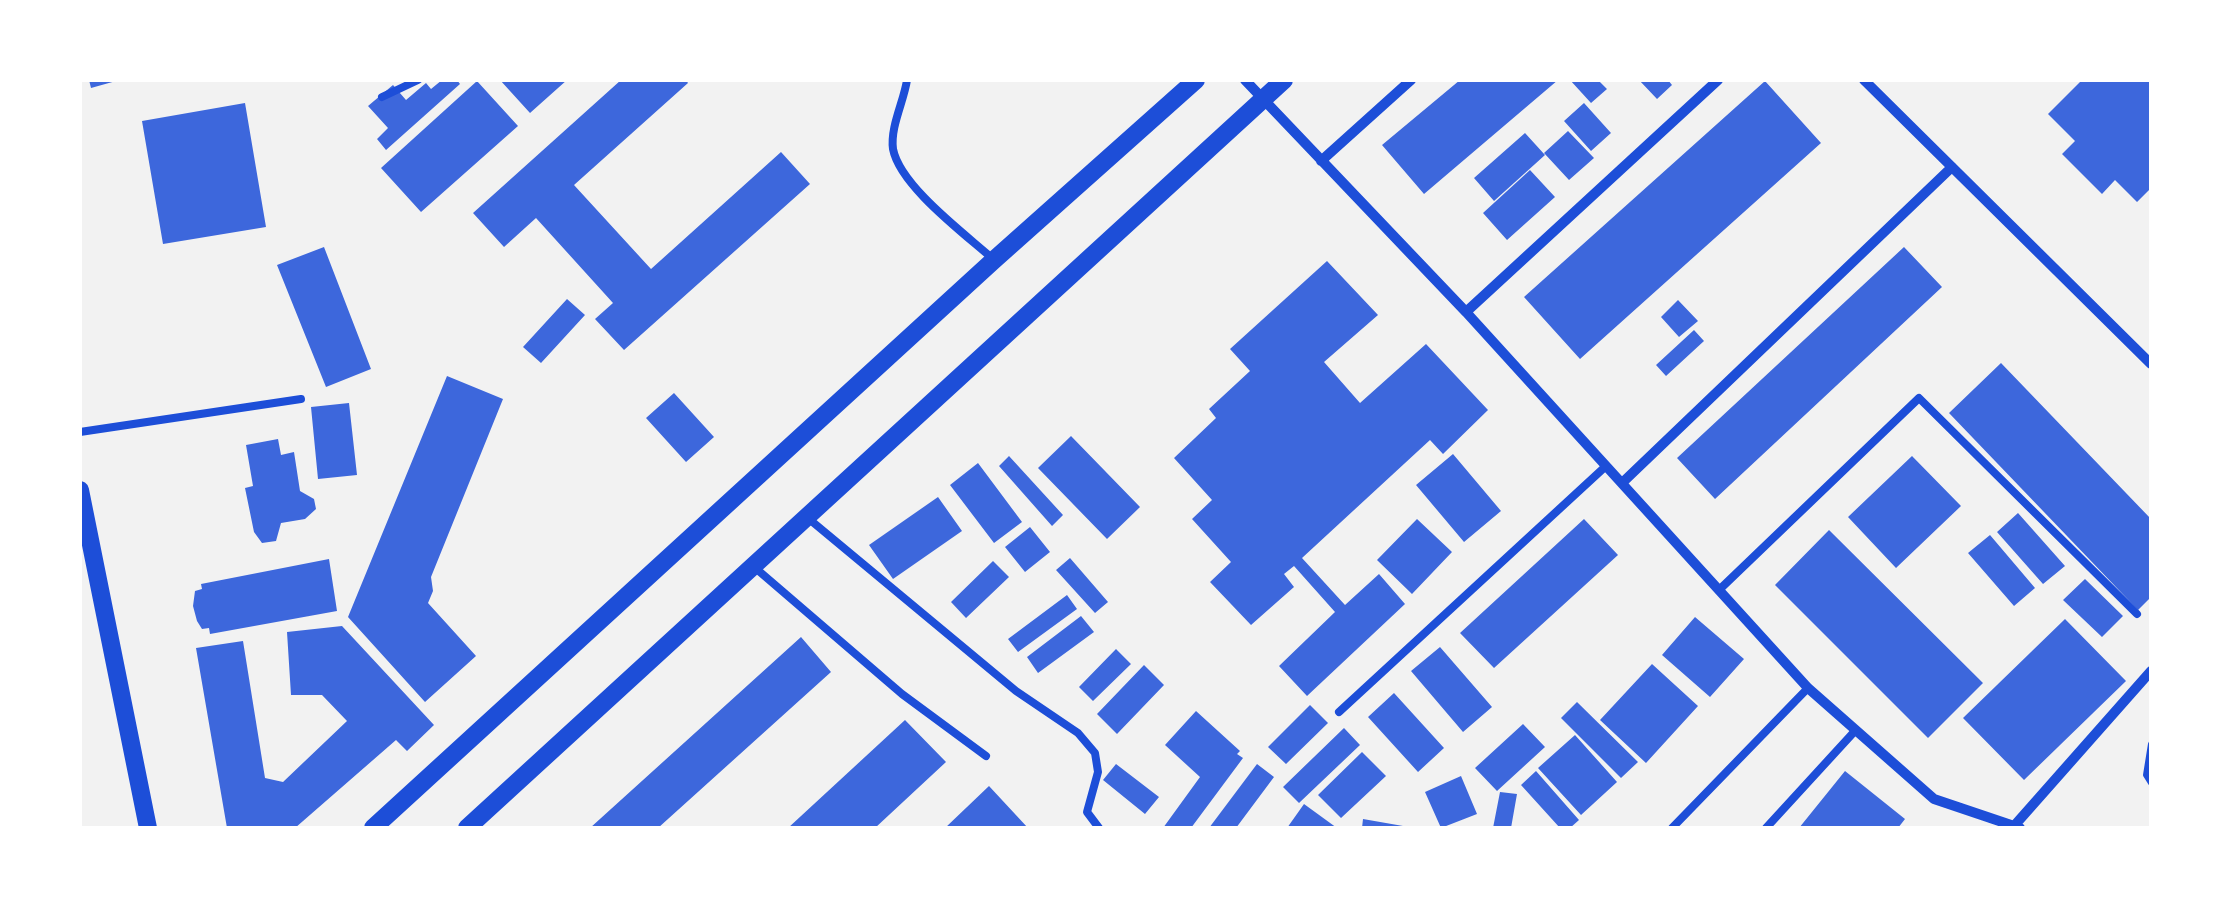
<!DOCTYPE html>
<html>
<head>
<meta charset="utf-8">
<style>
  body { margin:0 }
  #map { position:relative; width:2231px; height:908px; overflow:hidden; background:#f2f2f2; font-family:Mulish,sans-serif }
  canvas { display:block }
  .frame { position:absolute; inset:0; border:82px solid #fff; pointer-events:none }
</style>
</head>
<body>
<div id="map">
<canvas width="2231" height="908"></canvas>
<div class="frame"></div>
</div>
<script>
const ctx = document.querySelector('canvas').getContext('2d');
ctx.lineJoin = 'round';
function fillPath(path, color) { ctx.fillStyle = color; ctx.fill(path, 'evenodd'); }
function strokePath(path, color, width, dash) { ctx.strokeStyle = color; ctx.lineWidth = width; ctx.lineCap = dash ? 'butt' : 'round'; ctx.setLineDash(dash || []); ctx.stroke(path); }
fillPath(new Path2D(`
  M89 80H116V81L91 88Z
  M442 80H457L460 84 386 150 377 139 388 128 368 106 393 85 406 100 426 83 431 89Z
  M500 80H567L530 113Z
  M621 80H686L688 83 574 185 651 269 781 152 810 184 624 350 595 319 613 303 536 218 504 247 473 213Z
  M1460 80H1558L1424 194 1382 145Z
  M1570 80H1598L1607 89 1591 103Z
  M1639 80H1668L1672 85 1657 99Z
  M2082 80H2151V188L2137 202 2115 180 2102 194 2062 154 2075 141 2048 114Z
  M477 81 518 126 421 212 381 168Z
  M1765 81 1821 143 1580 359 1524 297Z
  M245 103 266 227 163 244 142 121Z
  M1584 103 1611 133 1591 151 1564 121Z
  M1568 131 1594 158 1569 180 1544 153Z
  M1525 133 1545 155 1494 201 1474 178Z
  M1530 170 1555 197 1507 240 1483 213Z
  M324 247 371 369 326 387 277 265Z
  M1904 247 1942 287 1715 499 1677 458Z
  M1327 261 1378 315 1324 362 1360 403 1426 344 1488 410 1443 454 1430 440 1302 558 1345 605 1379 574 1405 604 1307 696 1279 666 1335 612 1294 566 1284 574 1294 587 1251 625 1210 582 1231 562 1192 519 1212 500 1174 458 1216 418 1209 409 1250 371 1230 349Z
  M567 299 585 315 541 363 523 347Z
  M1678 300 1698 321 1679 337 1661 317Z
  M1694 330 1704 341 1666 376 1656 365Z
  M2001 363 2151 519V597L2138 610 1949 413Z
  M447 376 503 399 431 577 433 591 428 603 476 656 425 702 348 617Z
  M674 393 714 437 686 462 646 418Z
  M349 403 357 475 318 479 311 407Z
  M1071 436 1140 507 1107 539 1038 468Z
  M278 439 281 455 294 452 300 491 314 499 316 509 305 519 281 523 276 541 262 543 254 532 245 488 253 486 246 445Z
  M1453 454 1501 511 1464 542 1416 485Z
  M1009 456 1063 515 1052 526 999 466Z
  M1912 456 1961 506 1896 568 1848 517Z
  M978 463 1022 522 994 543 950 485Z
  M938 497 962 531 893 579 869 545Z
  M2018 513 2065 566 2043 584 1997 532Z
  M1417 519 1452 552 1412 594 1377 560Z
  M1584 519 1618 555 1494 668 1460 633Z
  M1030 527 1050 552 1025 572 1005 547Z
  M1829 530 1983 683 1928 738 1775 585Z
  M1990 535 2035 588 2014 606 1968 553Z
  M1070 558 1108 602 1095 613 1056 570Z
  M329 559 337 611 210 634 209 628 202 629 197 621 193 606 195 591 202 589 201 584Z
  M993 561 1009 577 966 618 951 602Z
  M2085 579 2123 616 2102 637 2063 600Z
  M1067 595 1077 609 1018 652 1008 639Z
  M1081 616 1094 632 1038 673 1027 657Z
  M1695 617 1744 659 1710 697 1662 655Z
  M2065 619 2126 681 2024 780 1963 718Z
  M342 626 434 725 407 751 396 740 295 828H227L196 648 243 641 265 778 283 782 347 721 322 695H291L287 632Z
  M801 637 831 672 658 828H590Z
  M1440 647 1492 707 1463 732 1411 671Z
  M1116 649 1131 664 1093 701 1079 687Z
  M1652 664 1698 706 1646 763 1600 720Z
  M1144 665 1164 685 1117 734 1097 714Z
  M1394 693 1444 748 1418 772 1368 717Z
  M1577 702 1638 762 1621 778 1561 718Z
  M1310 705 1328 723 1286 764 1268 747Z
  M1196 711 1240 751 1237 754 1243 758 1191 828H1163L1200 777 1165 745Z
  M905 720 946 762 875 828H788Z
  M1523 724 1545 747 1497 791 1475 768Z
  M1344 728 1360 745 1299 803 1283 787Z
  M1575 735 1617 782 1581 815 1538 768Z
  M1362 752 1386 776 1341 818 1318 795Z
  M1116 764 1159 797 1145 814 1103 780Z
  M1257 764 1274 777 1236 828H1209Z
  M1536 771 1579 820 1570 828H1560L1521 785Z
  M1845 771 1905 819 1898 828H1799Z
  M1461 776 1477 814 1441 828 1425 792Z
  M989 786 1028 828H945Z
  M1500 792 1517 794 1511 828H1493Z
  M1304 804 1337 828H1287Z
  M1363 819 1403 826V828H1362Z`), '#3d67dc');
strokePath(new Path2D(`
  M2151 744 2146 775 2151 783`), '#1d4ed8', 6);
strokePath(new Path2D(`
  M907 80C904 101 890 127 893 149 900 186 965 234 993 259
  M382 97 418 80
  M80 432 301 399
  M809 519 1016 691 1078 733 1095 753 1098 772 1087 812 1099 828
  M753 566 902 694 986 756
  M1719 590 1919 398 2137 614
  M1339 712 1606 466
  M1672 828 1808 688
  M1766 828 1854 732`), '#1d4ed8', 8);
strokePath(new Path2D(`
  M1245 80 1466 312 1808 688 1934 799 2020 828
  M1864 80 2151 364
  M1321 161 1411 80
  M1466 312 1718 80
  M1622 483 1952 167
  M2014 826 2151 671`), '#1d4ed8', 10);
strokePath(new Path2D(`
  M80 490 148 828
  M373 828 994 260 1196 80
  M467 828 1284 80`), '#1d4ed8', 18);
</script>
</body>
</html>
